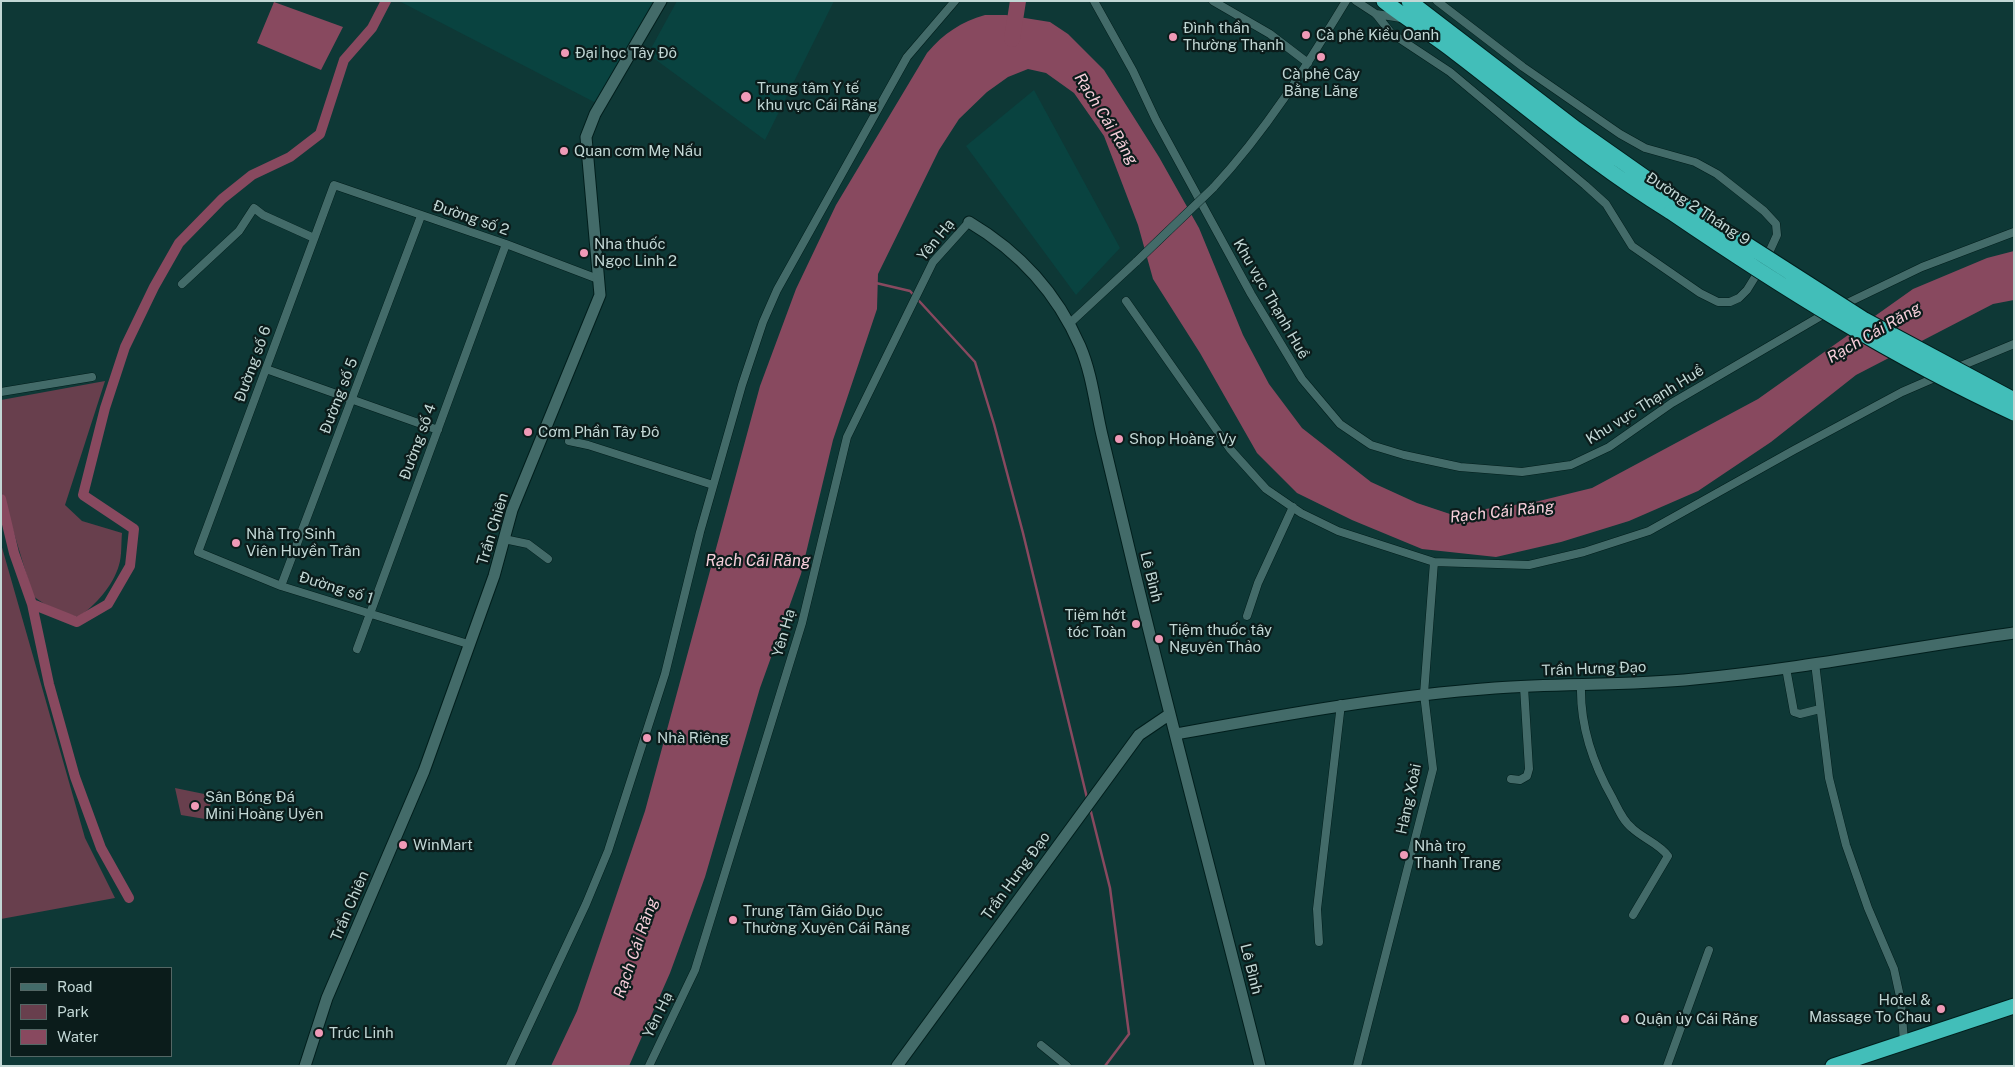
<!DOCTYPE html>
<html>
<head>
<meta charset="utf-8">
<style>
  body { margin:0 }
  #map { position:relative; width:2015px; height:1067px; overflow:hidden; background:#0e3836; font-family:"Public Sans",sans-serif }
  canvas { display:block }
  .frame { position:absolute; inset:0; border:2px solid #c2d7d5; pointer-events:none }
  .legend { position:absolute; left:10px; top:967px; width:162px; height:90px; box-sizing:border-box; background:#0b1c1b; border:1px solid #546765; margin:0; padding:6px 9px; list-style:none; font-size:15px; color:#c2d7d5 }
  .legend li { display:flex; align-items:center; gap:10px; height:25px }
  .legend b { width:25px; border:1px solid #546765 }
</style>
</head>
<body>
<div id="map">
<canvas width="2015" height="1067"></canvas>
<div class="frame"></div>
<ul class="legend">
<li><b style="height:6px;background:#436b69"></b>Road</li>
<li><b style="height:14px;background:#683f4d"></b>Park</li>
<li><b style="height:14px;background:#88495f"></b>Water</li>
</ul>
</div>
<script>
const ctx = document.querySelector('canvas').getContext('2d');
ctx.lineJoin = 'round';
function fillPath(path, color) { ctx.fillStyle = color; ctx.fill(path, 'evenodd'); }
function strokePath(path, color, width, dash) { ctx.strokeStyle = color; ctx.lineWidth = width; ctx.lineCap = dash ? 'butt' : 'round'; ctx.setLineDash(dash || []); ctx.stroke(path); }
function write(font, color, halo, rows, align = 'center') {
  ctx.font = font + ' "Public Sans",sans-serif'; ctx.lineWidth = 4.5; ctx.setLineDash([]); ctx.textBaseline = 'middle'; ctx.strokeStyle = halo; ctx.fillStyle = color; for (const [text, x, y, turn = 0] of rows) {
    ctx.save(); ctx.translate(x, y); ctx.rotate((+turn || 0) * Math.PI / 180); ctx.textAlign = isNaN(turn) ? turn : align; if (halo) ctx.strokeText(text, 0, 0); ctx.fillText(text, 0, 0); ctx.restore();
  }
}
fillPath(new Path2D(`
  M399 1H661L600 105Z
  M677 1H834L765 140 648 54Z
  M1034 90 1120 248 1076 295 966 146Z`), '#094340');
fillPath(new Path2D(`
  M105 381 65 505 82 521 122 533C121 543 122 556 119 565 113 586 95 606 78 617 61 612 47 607 33 596L1 490V400Z
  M1 544 85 838 115 898 1 919Z
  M175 788 214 796 205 819 181 815Z`), '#683f4d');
fillPath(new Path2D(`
  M274 2 343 27 321 70 257 43Z
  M985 15H1006L1050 22 1068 34 1104 70 1159 157 1199 228 1243 335 1269 384 1302 428 1371 482 1417 503 1450 514 1535 502 1592 488 1758 399 1913 289 1987 258 2014 251V300L1993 304 1856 375 1771 442 1698 491 1629 521 1561 542 1496 557 1422 549 1352 520 1297 493 1257 453 1200 353 1153 279 1138 225 1104 136 1074 93 1046 73 1028 69 1008 77 987 92 959 119 939 150 878 274 877 309 833 440 801 574 760 688 705 877 670 973 629 1066H551L577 1011 645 811 760 386 796 289 836 205 927 53C944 33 961 22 985 15Z`), '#88495f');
strokePath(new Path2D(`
  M876 283 910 291 975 362 994 424 1023 533 1087 798
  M1090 808 1110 888 1129 1034 1105 1066`), '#88495f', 2.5);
strokePath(new Path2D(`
  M1 499 14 553 32 604 49 684 75 777 101 848 129 898
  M32 604 77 622 108 604 130 566 134 529 83 495 105 408 125 347 154 287 179 243 222 199 252 175 290 157 320 134 344 60 372 28 386 1`), '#88495f', 10);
strokePath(new Path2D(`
  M1012 39 1018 1`), '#88495f', 16);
const street = new Path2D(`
  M1094 1 1133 71 1156 120 1251 294 1302 379 1340 424 1371 445 1404 455 1460 467 1522 472 1571 465 1609 447 1672 403 1826 313
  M1213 1 1270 34 1308 63
  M1356 1 1376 14 1391 33 1450 72 1585 185 1606 204 1632 246 1700 293 1718 302H1730L1739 298 1747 290 1760 269
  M1437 1 1523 67 1620 134 1645 148 1695 162 1717 174 1764 211 1776 224 1777 235 1766 259
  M1376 14 1401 18
  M1213 188C1266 131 1306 67 1346 1
  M182 284 239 231 254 208 263 215 314 238
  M1126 301 1230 449 1266 489 1301 513 1338 531 1434 562 1529 565 1584 552 1649 531 1794 450 1902 392 1939 376
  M1841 306 1922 267 2014 232
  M1069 324 1137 261
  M1956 368 2014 344
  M266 369 438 430
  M1 392 92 377
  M569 441 588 445 713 485
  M504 539 528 544 548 559
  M281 586 421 216
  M1247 616 1258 583 1293 507
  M468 644 281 586 198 552 334 185 506 244 598 279
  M357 649 506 244
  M1815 663 1829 778 1846 845 1868 908 1894 969 1901 1001 1904 1042
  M1786 668 1794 712 1800 714 1820 709
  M1581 686C1580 727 1593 764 1613 799 1618 809 1623 821 1632 828 1642 838 1660 844 1668 856L1633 915
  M1511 779 1520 780 1527 776 1529 769 1524 687
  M1319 942 1317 909 1341 704
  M1041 1045 1067 1066
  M510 1066 586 904 608 851 665 674 700 532 742 385 763 322 777 290 907 57 955 1
  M649 1066 695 970 802 623 847 437 933 262 969 222
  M1357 1066 1433 769 1424 694 1434 562
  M1667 1066 1709 950`);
const secondary = new Path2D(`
  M969 222C1018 251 1057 293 1080 346 1092 374 1095 405 1102 435 1114 485 1126 536 1138 586 1177 746 1220 906 1260 1066
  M1176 734C1282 715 1387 696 1495 688 1561 683 1628 686 1694 679 1801 669 1907 648 2014 633
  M305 1066 327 998 424 771 494 576 512 510 600 295 586 137 595 114 661 1
  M897 1066 1139 735 1170 714`);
const highway = new Path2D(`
  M1384 1C1407 19 1432 34 1455 52 1526 106 1594 165 1671 212
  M1409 1 1576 129 1677 200
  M1833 1066 2014 1006`);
strokePath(street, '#001e1c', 9);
strokePath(secondary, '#001e1c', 13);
strokePath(highway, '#001e1c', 17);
strokePath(street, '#436b69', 8);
strokePath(secondary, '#436b69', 11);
strokePath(highway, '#42beb9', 15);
const streetBridge = new Path2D(`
  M1137 261 1213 188`);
const highwayBridge = new Path2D(`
  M1677 200 1863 319 2014 400
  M1671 212C1781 287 1893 357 2014 413`);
strokePath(streetBridge, '#001e1c', 9, []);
strokePath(highwayBridge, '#001e1c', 17, []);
strokePath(streetBridge, '#436b69', 8);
strokePath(highwayBridge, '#42beb9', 15);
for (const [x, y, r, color] of [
  [1306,35,5,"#f09ab7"],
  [1173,37,5,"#f09ab7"],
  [565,53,5,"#f09ab7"],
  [1321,57,5,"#f09ab7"],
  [746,97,6,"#f09ab7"],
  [564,151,5,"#f09ab7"],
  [584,253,5,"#f09ab7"],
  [528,432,5,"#f09ab7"],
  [1119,439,5,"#f09ab7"],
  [236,543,5,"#f09ab7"],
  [1136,624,5,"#f09ab7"],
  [1159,639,5,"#f09ab7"],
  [647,738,5,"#f09ab7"],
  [195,806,5,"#f09ab7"],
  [403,845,5,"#f09ab7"],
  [1404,855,5,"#f09ab7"],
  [733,920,5,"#f09ab7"],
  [1941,1009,5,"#f09ab7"],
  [1625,1019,5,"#f09ab7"],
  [319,1033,5,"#f09ab7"]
]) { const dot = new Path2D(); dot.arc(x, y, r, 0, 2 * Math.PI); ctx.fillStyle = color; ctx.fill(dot); strokePath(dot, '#0b1c1b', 2); }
write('15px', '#c2d7d5', '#0b1c1b', [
  ["Đình thần",1183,28],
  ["Thường Thạnh",1183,45],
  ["Cà phê Kiều Oanh",1316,35],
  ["Đại học Tây Đô",575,53],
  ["Cà phê Cây",1321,74,"center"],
  ["Bằng Lăng",1321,91,"center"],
  ["Trung tâm Y tế",757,88],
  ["khu vực Cái Răng",757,105],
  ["Quan cơm Mẹ Nấu",574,151],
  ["Nha thuốc",594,244],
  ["Ngọc Linh 2",594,261],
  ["Cơm Phần Tây Đô",538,432],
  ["Shop Hoàng Vy",1129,439],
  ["Nhà Trọ Sinh",246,534],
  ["Viên Huyền Trân",246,551],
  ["Tiệm hớt",1126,615,"right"],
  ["tóc Toàn",1126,632,"right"],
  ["Tiệm thuốc tây",1169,630],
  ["Nguyên Thảo",1169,647],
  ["Nhà Riêng",657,738],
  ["Sân Bóng Đá",205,797],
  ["Mini Hoàng Uyên",205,814],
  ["WinMart",413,845],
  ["Nhà trọ",1414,846],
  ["Thanh Trang",1414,863],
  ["Trung Tâm Giáo Dục",743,911],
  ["Thường Xuyên Cái Răng",743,928],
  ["Hotel &",1931,1000,"right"],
  ["Massage To Chau",1931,1017,"right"],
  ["Quận ủy Cái Răng",1635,1019],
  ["Trúc Linh",329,1033]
], 'left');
write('15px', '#c2d7d5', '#0b1c1b', [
  ["Đường 2 Tháng 9",1698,209,33],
  ["Đường số 2",471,218,19],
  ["Yên Hạ",936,240,-51],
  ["Khu vực Thạnh Huề",1271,299,60],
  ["Đường số 6",253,364,-70],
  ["Đường số 5",339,396,-69],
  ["Khu vực Thạnh Huề",1645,405,-32],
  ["Đường số 4",418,442,-70],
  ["Trần Chiên",493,529,-73],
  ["Lê Bình",1151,577,76],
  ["Đường số 1",336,588,17],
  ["Yên Hạ",784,633,-74],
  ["Trần Hưng Đạo",1594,669,-2],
  ["Hàng Xoài",1409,799,-78],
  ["Trần Hưng Đạo",1016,876,-54],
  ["Trần Chiên",350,906,-67],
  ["Lê Bình",1251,969,76],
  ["Yên Hạ",658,1015,-64]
]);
write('italic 16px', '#f7cfdb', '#0b1c1b', [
  ["Rạch Cái Răng",1106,119,58],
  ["Rạch Cái Răng",1874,333,-30],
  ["Rạch Cái Răng",1502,512,-6],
  ["Rạch Cái Răng",758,561],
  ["Rạch Cái Răng",636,948,-71]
]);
</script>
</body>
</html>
